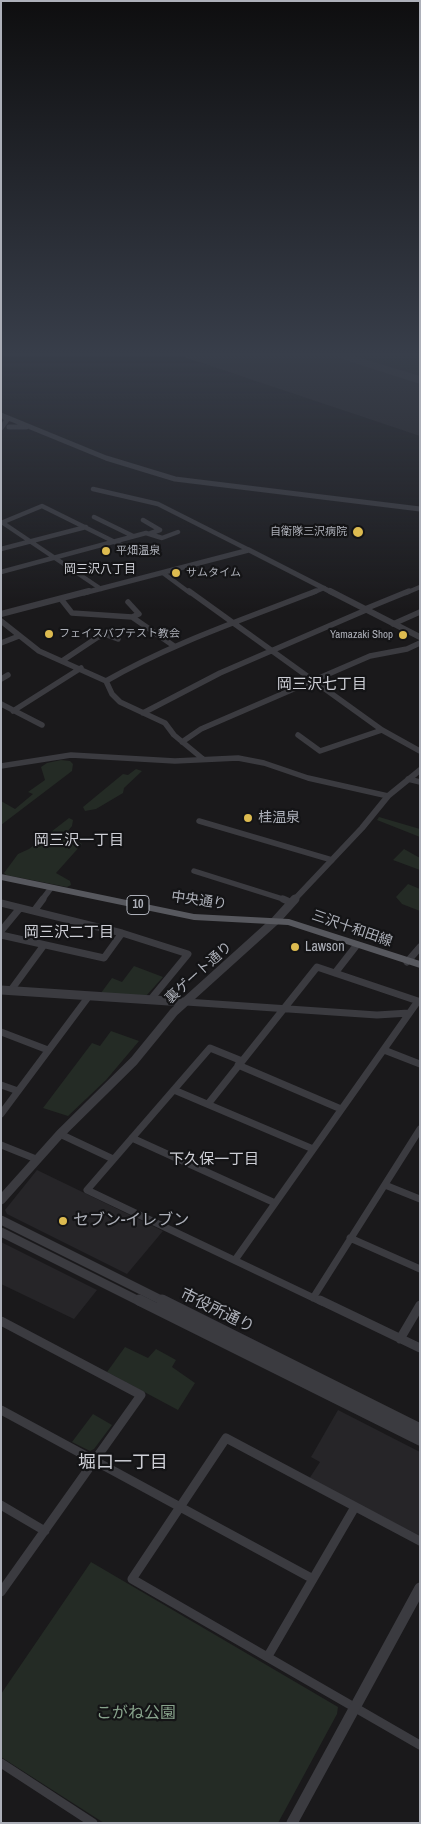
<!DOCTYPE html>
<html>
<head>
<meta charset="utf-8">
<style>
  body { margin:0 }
  #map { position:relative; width:421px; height:1824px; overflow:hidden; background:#1a191b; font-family:"Archivo Narrow",sans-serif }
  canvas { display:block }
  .frame { position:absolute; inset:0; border:2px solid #adb0b9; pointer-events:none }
</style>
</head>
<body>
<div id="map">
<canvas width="421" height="1824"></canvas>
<div class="frame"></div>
</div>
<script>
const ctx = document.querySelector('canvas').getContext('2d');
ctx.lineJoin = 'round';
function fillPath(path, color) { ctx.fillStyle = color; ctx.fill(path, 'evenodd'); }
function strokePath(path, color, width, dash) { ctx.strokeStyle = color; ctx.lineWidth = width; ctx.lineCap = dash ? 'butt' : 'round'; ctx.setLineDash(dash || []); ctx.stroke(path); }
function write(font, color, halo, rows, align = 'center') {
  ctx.font = font + ' "Archivo Narrow","Noto Sans JP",sans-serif'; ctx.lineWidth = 4.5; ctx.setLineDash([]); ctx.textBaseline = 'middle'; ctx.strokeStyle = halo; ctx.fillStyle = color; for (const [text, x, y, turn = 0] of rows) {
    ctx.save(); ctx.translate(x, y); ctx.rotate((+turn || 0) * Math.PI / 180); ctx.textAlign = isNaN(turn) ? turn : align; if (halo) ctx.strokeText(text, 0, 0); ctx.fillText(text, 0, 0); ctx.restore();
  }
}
fillPath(new Path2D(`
  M186 356H420V436L184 357Z
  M37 1170 163 1231 127 1274 7 1214 5 1210Z
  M1 1242 97 1290 74 1319 1 1284Z
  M338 1410 420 1452V1536L309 1479 320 1462 311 1457Z`), '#262528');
fillPath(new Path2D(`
  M363 356H420V373Z
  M61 760 70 761 73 764 72 771 1 825V801L15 809 33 794 28 792 45 780 41 767 47 763Z
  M136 769 142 771 124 788 123 793 96 809 85 811 83 807 123 774 128 775Z
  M379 817 420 829V837L377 820Z
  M69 818 73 820 72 826 67 832 70 837 82 844 56 873 70 881 71 885 67 887 6 875 4 873 18 854 29 849Z
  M404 849 420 858V870L393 860Z
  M408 884 420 889V911L402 904 396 897Z
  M134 966 163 977 146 996 101 993 112 978 122 982Z
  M111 1031 139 1041 106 1080 68 1116 43 1108 92 1043 100 1046Z
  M125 1347 148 1358 156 1349 176 1360 172 1367 195 1383 178 1410 107 1372Z
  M93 1414 112 1425 94 1449 90 1451 72 1442Z
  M91 1562 338 1707 337 1714 278 1823H104L1 1757V1694Z`), '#242b25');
fillPath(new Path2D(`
  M337 356H354L420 376V384L339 358Z`), '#36363a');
strokePath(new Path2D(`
  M93 489 158 504 249 550
  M94 517 133 536
  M143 520 160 530 151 533
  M1 523 42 506 137 553
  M3 523 101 589
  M1 549 86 527
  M1 572 146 533 162 538 178 532
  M163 573 190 593
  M312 593 324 588
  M406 593 420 587`), '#3b3b40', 4.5);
strokePath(new Path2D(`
  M189 591 382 730 420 751
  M61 599 72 613 132 617 174 646
  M128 602 139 614 132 617
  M365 609 409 591
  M1 621 39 651 106 681 112 694 120 702 165 723 174 735 203 759
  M393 624 420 612
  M1 643 19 636
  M62 661 98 637 107 635 118 639
  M1 679 8 675
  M106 681C172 643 245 619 316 591
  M1 704 42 725
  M13 711 81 668
  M143 713 220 673 366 610
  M298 735 320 751 382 730
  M182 742 201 729 370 656 407 649 420 643
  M1 766 71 755 175 761 238 758 264 763 308 778 388 796
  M408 779 420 782
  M199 821 332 860
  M194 871 286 900
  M42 900 51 888`), '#3b3b40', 5.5);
strokePath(new Path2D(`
  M283 899 292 903
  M1 903 122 933 188 954 151 999
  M34 911 43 899
  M1 931 20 908
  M1 935 104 958 122 933
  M407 962 420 947
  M335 973 356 946
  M11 990 44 945
  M186 1002 377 1015 409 1013
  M1 1032 48 1050
  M384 1050 420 1064
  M242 1061 210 1048 87 1190 322 1302
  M238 1065 341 1109
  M1 1085 18 1091
  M174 1090 313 1149
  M208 1104 317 967 418 1001 235 1260
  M1 1114 89 996
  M60 1134 113 1159
  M132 1138 275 1203
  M1 1145 36 1159
  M385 1185 420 1199
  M350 1238 420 1269
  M313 1298 420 1129`), '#3b3b40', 7);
strokePath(new Path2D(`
  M320 1300 420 1348
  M1 1321 141 1395 1 1592
  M400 1339 420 1305
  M1 1410 313 1579
  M1 1505 45 1531
  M420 1541 226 1438 132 1579 420 1745
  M268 1656 355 1507
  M1 1763 93 1823`), '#3b3b40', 9);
strokePath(new Path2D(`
  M1 415 106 458 175 479 420 509
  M9 427H26
  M1 428 7 420 3 416
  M84 593 249 550 333 593`), '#3b3b40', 5);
strokePath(new Path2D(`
  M330 591 420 637
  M1 614 89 591
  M294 900 362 828 388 796 420 770`), '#3b3b40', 6);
strokePath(new Path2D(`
  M1 990 184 1002
  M1 1200 60 1134 134 1061 174 1012 276 920 295 899
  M1 1220 165 1302
  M1 1232 141 1302`), '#3b3b40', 9);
strokePath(new Path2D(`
  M139 1300 420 1440
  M162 1300 420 1429
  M292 1823 420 1588`), '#3b3b40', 11);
fillPath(new Path2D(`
  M1 874 194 914 289 919 420 961V968L288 925 194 920 1 880Z`), '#57585e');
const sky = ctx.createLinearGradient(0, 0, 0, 611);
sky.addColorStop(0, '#0e0e0f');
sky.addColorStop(0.58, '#383e4a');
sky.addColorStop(1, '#383e4a00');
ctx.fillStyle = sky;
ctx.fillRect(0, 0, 421, 611);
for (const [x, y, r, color] of [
  [358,532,6,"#ddbb50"],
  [106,551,5,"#ddbb50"],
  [176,573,5,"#ddbb50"],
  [49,634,5,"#ddbb50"],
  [403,635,5,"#ddbb50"],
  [248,818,5,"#ddbb50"],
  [295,947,5,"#ddbb50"],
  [63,1221,5,"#ddbb50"]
]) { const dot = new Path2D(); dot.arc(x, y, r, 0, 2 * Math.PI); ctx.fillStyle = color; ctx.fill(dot); strokePath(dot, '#141416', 2); }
write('11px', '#adb0b9', '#141416', [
  ["自衛隊三沢病院",347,532,"right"],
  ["平畑温泉",116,551],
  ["サムタイム",186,573],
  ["フェイスバプテスト教会",59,634],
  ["Yamazaki Shop",393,635,"right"]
], 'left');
write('12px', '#cecfd6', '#141416', [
  ["岡三沢八丁目",100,570]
]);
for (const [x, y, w] of [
  [138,905,22]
]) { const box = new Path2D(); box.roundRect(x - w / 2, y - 9.5, w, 19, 4); ctx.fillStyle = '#141416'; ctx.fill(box); strokePath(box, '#adb0b9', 1); }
write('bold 12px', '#adb0b9', null, [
  ["10",138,905]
]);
write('14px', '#adb0b9', '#141416', [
  ["桂温泉",258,818],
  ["Lawson",305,947]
], 'left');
write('14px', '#adb0b9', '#141416', [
  ["中央通り",199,901,8],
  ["三沢十和田線",352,929,19],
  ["裏ゲート通り",199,973,-42]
]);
write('15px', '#cecfd6', '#141416', [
  ["岡三沢七丁目",322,685],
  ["岡三沢一丁目",79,841],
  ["岡三沢二丁目",69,933],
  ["下久保一丁目",214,1160]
]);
write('16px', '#adb0b9', '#141416', [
  ["セブン-イレブン",73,1221]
], 'left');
write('16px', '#adb0b9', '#141416', [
  ["市役所通り",217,1311,26]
]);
write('16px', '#87a28b', '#141416', [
  ["こがね公園",136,1714]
]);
write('18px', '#cecfd6', '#141416', [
  ["堀口一丁目",123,1463]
]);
</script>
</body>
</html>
